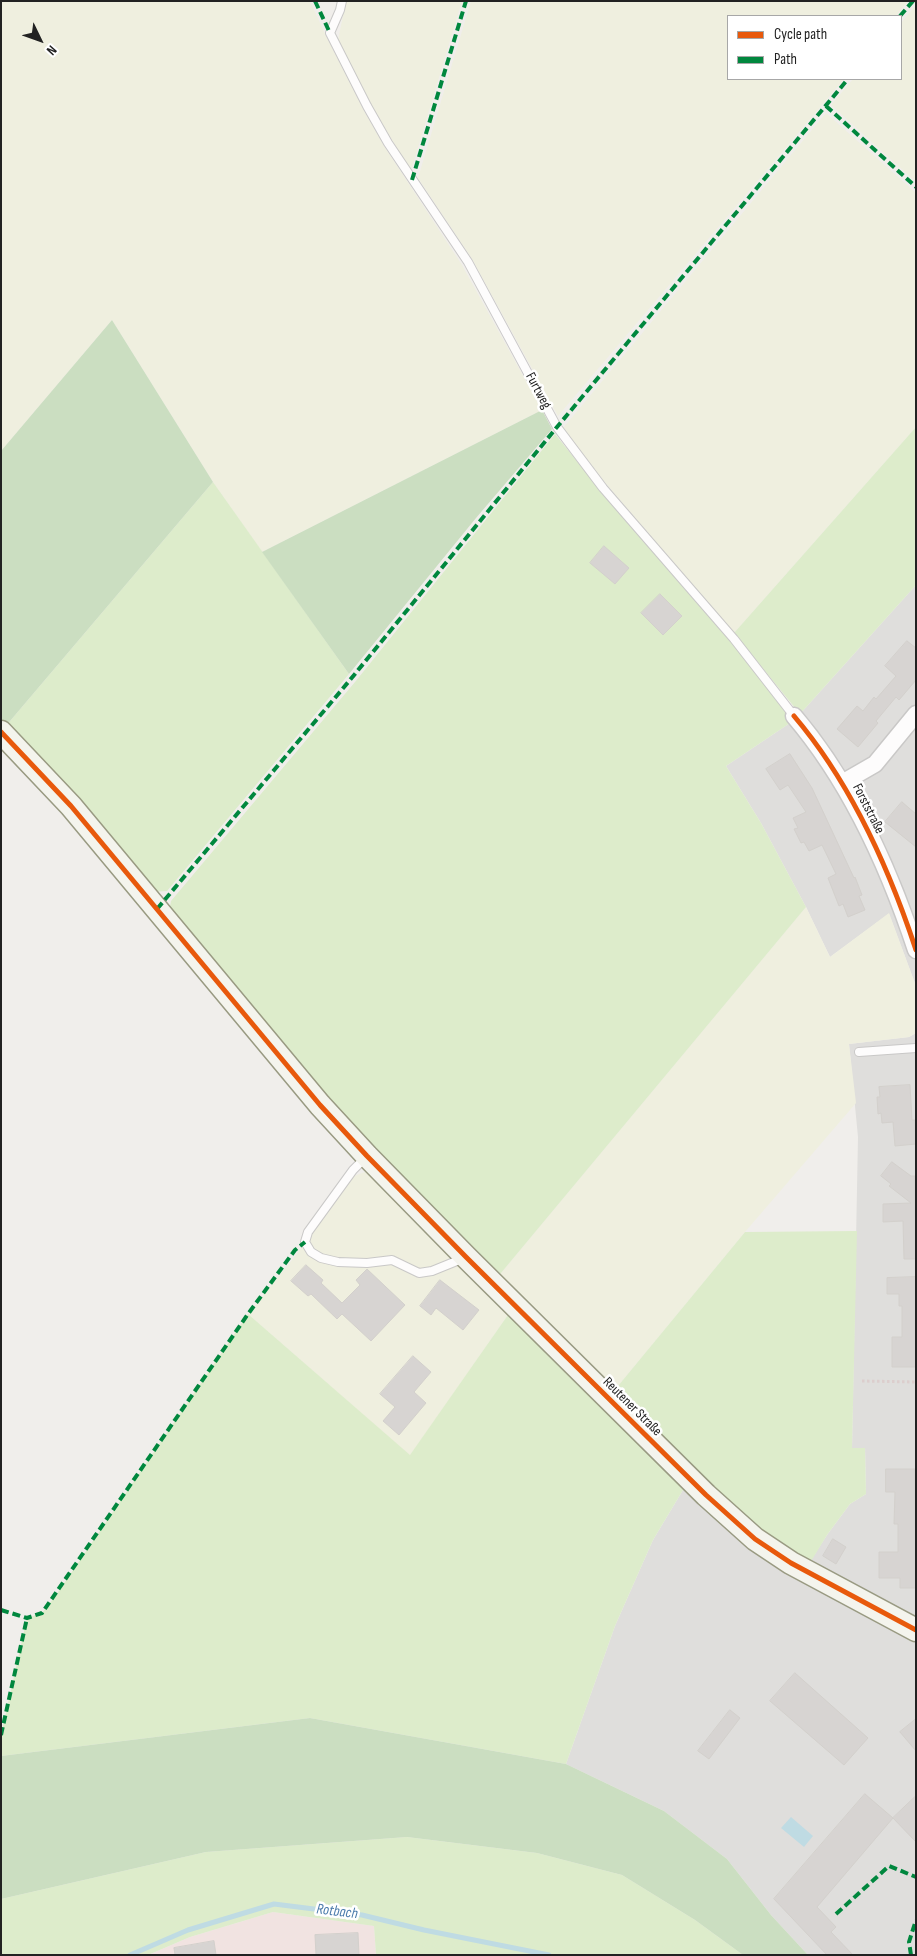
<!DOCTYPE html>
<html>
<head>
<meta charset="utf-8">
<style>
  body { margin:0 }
  #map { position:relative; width:917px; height:1956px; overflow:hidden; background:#f0eeeb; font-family:"Sofia Sans Condensed",sans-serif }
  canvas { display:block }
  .frame { position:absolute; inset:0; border:2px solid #222; pointer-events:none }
  .legend { position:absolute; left:727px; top:15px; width:175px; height:65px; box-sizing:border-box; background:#fff; border:1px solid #a7a7a7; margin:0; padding:6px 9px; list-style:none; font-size:15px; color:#222 }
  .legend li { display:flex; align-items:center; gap:10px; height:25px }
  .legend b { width:25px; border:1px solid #a7a7a7 }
  .north { position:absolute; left:15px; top:15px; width:50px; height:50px; -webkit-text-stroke:4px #fff; paint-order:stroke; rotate:132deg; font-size:14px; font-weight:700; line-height:20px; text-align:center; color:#222 }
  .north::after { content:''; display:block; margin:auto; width:18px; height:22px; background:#222; clip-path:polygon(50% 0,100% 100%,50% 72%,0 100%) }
</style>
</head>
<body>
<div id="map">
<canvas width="917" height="1956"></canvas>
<div class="frame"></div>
<ul class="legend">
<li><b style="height:6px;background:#e8590c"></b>Cycle path</li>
<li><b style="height:6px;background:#00873e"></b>Path</li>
</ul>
<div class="north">N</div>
</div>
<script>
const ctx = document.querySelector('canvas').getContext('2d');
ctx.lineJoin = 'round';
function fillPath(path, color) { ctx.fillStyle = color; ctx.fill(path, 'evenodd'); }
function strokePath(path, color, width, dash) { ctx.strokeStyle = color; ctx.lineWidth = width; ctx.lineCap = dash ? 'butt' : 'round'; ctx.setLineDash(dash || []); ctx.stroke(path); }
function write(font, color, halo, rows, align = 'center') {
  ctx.font = font + ' "Sofia Sans Condensed",sans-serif'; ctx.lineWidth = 5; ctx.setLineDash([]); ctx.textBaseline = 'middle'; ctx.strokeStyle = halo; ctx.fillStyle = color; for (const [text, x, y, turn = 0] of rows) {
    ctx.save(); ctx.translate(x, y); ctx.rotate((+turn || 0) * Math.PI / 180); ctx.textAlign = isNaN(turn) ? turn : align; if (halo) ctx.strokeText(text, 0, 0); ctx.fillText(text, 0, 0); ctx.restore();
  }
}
fillPath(new Path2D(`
  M916 585V986L889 914 830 957 806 907 761 823 726 766 793 721 800 714Z
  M916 1033V1955H808L771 1915 727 1859 664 1811 566 1764 615 1626 653 1540 686 1485 809 1563 827 1535 850 1504 866 1494 865 1448H852L858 1137 849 1044 909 1037Z`), '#dfdedc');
fillPath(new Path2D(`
  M273 1912 374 1926 376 1955H148L190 1937Z`), '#f1e3e1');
fillPath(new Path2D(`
  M1 1H310L326 36 363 109 384 146 462 265 542 410 262 552 213 482 112 320 1 451Z
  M346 1H462L411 171 370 104 338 40Z
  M471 1H908L896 16H728V79H844L558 416 472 259 418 178Z
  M916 5V182L831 105 853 79H901V23Z
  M826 113 916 193V427L734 633 607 485 563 428Z
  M806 907 830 957 889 913 916 986V1033L909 1037 849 1044 856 1103 745 1232 613 1392 496 1279Z
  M365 1172 375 1176 510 1312 410 1456 248 1314 297 1254 354 1176Z`), '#efefdf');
fillPath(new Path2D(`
  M916 427V585L800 714 734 633Z
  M555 434 601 491 729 639 793 721 726 766 761 823 806 907 496 1279 372 1151 169 912 171 901 355 682Z
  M213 482 349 674 167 891 152 892 5 727Z
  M857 1231 852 1448H865L866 1494 850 1504 827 1535 810 1563 759 1533 613 1392 745 1232Z
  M510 1312 686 1485 653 1540 615 1626 566 1764 310 1718 1 1756V1735L27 1618 42 1613 56 1595 248 1314 410 1455Z
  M407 1837 537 1853 622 1875 695 1920 743 1955H376L374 1926 273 1912 190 1937 148 1955H1V1899L206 1852Z`), '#ddeccb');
fillPath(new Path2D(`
  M112 320 213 482 5 727 1 723V451Z
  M542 410 552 429 476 518 349 674 262 552Z
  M310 1718 566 1764 664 1811 727 1859 771 1915 808 1955H743L695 1920 622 1875 537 1853 407 1837 206 1852 1 1899V1756Z`), '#cbdec1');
fillPath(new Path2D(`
  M791 1817 813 1836 804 1847 781 1828Z`), '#bfdbe3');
strokePath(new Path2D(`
  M130 1955 188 1930 274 1904 362 1915 424 1930 549 1955`), '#bfdbe3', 5);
const building = new Path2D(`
  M604 546 629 568 615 584 590 563Z
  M660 594 682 616 663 635 641 613Z
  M907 641 916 648V680L899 700 896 697 876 721 878 723 858 747 837 729 857 706 863 711 874 697 876 699 896 676 885 666Z
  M790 754 812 788 854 878 855 877 862 895 859 896 865 910 848 917 843 904 839 906 828 878 836 874 822 845 809 851 804 842 801 843 794 829 798 828 793 818 806 812 788 785 780 790 766 769Z
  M902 802 916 814V847L885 822Z
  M910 1085 912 1120H915L916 1144 895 1146 893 1122 882 1123 881 1113 878 1114 877 1097H880L879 1087Z
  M892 1162 911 1176H915L916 1259H904L903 1221 883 1222V1204L911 1203 889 1186 891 1184 881 1176Z
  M306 1265 323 1280 321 1283 342 1303 360 1285 356 1280 367 1269 405 1305 371 1341 342 1314 337 1319 311 1294 308 1296 291 1281Z
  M916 1277V1367H892V1337H902V1306H899V1294H887V1278Z
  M440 1280 479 1310 463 1330 436 1308 431 1315 420 1306Z
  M413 1356 431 1372 414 1392 426 1403 399 1435 383 1421 395 1407 380 1394Z
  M886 1469H915L916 1588H900V1578H879V1552H898V1524H894L895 1492H886Z
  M833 1539 846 1547 836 1564 823 1556Z
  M795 1673 868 1738 844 1765 770 1701Z
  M730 1710 740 1718 709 1759 698 1751Z
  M916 1719V1751L900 1732Z
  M865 1794 893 1818 817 1907 836 1927 831 1932 853 1955H827L774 1899Z
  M916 1796V1842L893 1818Z
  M358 1933 359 1955H316L315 1935Z
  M214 1941 216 1955H175L174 1948Z`);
fillPath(building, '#d7d4d2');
strokePath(building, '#d3d0cc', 1);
const lane = new Path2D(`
  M342 1 340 10 330 33 367 106 388 143 468 262 557 427 603 488 734 639 794 716
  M859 1052 916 1048
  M366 1157 353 1170 308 1232 305 1242 311 1252 321 1258 338 1262 367 1263 392 1260 419 1273 432 1271 464 1258`);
const street = new Path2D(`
  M794 716C851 783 889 868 916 950
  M842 783 875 764 916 714`);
const secondary = new Path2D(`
  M1 732 71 806 320 1105 367 1156 466 1257 706 1495 755 1539 791 1563 916 1630`);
strokePath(lane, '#c9c8c7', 10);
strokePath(street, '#c9c8c7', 19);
strokePath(secondary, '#999a82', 25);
strokePath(new Path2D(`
  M862 1381 916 1382`), '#dccecd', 3, [2.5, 2.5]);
strokePath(lane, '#fdfcfc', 8);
strokePath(street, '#fdfcfc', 16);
strokePath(secondary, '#f4f4ed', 22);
strokePath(new Path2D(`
  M315 1 330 33
  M900 16 913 1
  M826 106 916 187
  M412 180 466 1
  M157 909 350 680 557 427 848 79
  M1 1610 27 1618 42 1613 248 1314 295 1250 305 1242
  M1 1735 27 1618
  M836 1914 889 1866 916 1877
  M911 1955 909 1942 916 1920`), '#00873e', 4, [8, 4]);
strokePath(new Path2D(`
  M794 716C851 783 889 868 916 950
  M1 732 71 806 320 1105 367 1156 466 1257 706 1495 755 1539 791 1563 916 1630`), '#e8590c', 5);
write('14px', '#222', '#fff', [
  ["Furtweg",538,391,62],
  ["Forststraße",868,809,63],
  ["Reutener Straße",632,1407,45]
]);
write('italic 15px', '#4a7aab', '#fff', [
  ["Rotbach",337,1912,7]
]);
</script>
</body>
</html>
